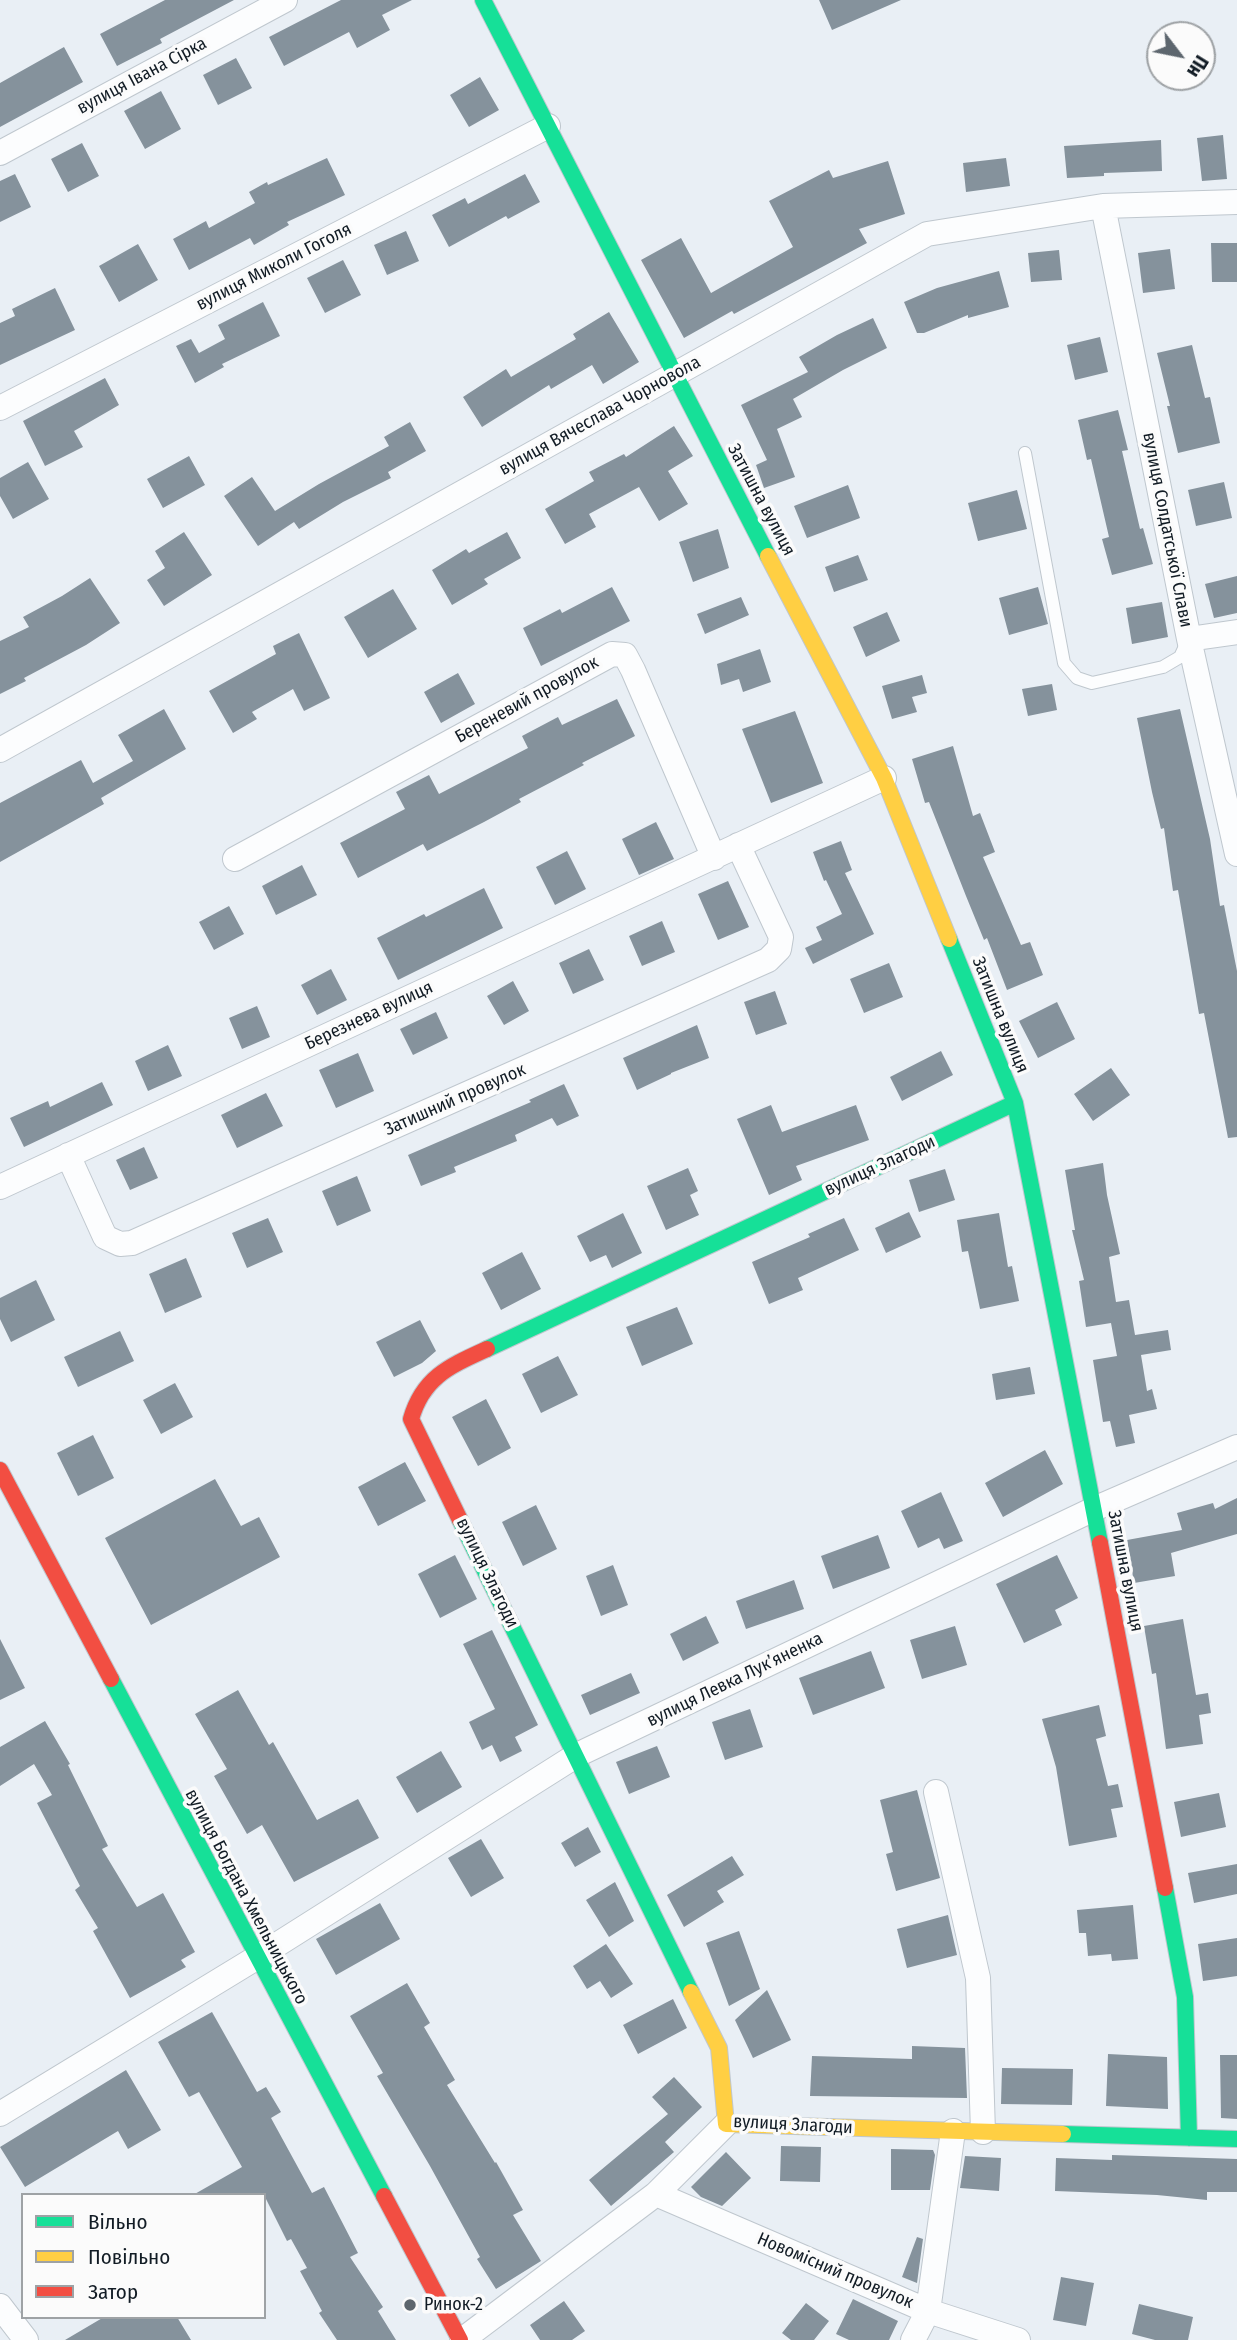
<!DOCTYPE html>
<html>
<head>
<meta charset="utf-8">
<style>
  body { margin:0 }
  #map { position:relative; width:1237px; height:2340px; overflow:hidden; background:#e9eff5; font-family:"Fira Sans Condensed",sans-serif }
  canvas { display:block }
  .legend { position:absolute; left:21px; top:2193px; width:245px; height:126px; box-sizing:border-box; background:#fbfbfb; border:2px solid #9ea2a5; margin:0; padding:9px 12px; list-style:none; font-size:21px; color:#121c25 }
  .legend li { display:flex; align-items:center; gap:14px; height:35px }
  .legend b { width:35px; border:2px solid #9ea2a5 }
  .north { position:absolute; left:1146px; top:21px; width:70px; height:70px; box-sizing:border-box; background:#fbfbfb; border:2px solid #9ea2a5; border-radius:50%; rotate:122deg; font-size:19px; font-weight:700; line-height:28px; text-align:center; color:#121c25 }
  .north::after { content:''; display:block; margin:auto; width:24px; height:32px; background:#5d666e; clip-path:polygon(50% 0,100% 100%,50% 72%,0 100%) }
</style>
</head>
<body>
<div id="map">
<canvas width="1237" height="2340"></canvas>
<ul class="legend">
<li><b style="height:9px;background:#16e098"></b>Вільно</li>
<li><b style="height:9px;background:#ffcf43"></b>Повільно</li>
<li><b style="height:9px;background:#f24e42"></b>Затор</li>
</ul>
<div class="north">Пн</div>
</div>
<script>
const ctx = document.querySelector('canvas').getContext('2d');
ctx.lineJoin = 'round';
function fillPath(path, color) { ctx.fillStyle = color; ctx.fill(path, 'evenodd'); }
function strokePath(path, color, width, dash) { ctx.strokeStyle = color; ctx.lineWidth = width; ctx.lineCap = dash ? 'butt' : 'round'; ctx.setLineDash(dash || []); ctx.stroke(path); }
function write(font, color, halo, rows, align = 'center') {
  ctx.font = font + ' "Fira Sans Condensed",sans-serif'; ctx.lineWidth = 7; ctx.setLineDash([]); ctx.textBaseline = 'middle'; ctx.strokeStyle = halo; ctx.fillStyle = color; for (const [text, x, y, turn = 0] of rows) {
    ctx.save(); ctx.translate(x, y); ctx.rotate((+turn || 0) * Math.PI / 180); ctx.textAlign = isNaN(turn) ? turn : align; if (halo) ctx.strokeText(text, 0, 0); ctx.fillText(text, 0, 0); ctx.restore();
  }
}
fillPath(new Path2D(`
  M165 0H234L160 39 162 43 117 66 100 34Z
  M341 0H412L382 15 390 30 357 48 349 32 284 66 269 37Z
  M819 0H901L832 30Z
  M64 47 83 82 0 127V83Z
  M236 58 252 88 218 105 203 75Z
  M480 77 499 110 469 127 450 95Z
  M161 91 181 129 145 149 124 111Z
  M1223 135 1227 179 1202 181 1197 138Z
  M1161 140 1162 171 1104 173V176L1067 178 1064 146Z
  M82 143 99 176 68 192 51 159Z
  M327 158 345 195 287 222 289 225 254 245 250 238 189 270 173 239 206 221 209 228 255 203 249 192 267 182 268 185Z
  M1006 158 1010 186 966 192 963 163Z
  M888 161 905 214 859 229 867 243 734 314 732 311 684 338 641 260 681 238 711 293 793 247 769 201 829 170 833 178Z
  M15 174 31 207 0 222V181Z
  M525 174 540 202 508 219 506 216 449 247 432 215 465 198 468 204Z
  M406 231 419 261 387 275 374 245Z
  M1211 243H1237V282H1212Z
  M138 244 158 280 119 302 99 266Z
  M1170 249 1175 289 1143 293 1138 253Z
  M1059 250 1062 280 1031 282 1028 253Z
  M343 260 361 295 325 313 307 278Z
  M999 271 1009 307 968 318V315L924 333H917L904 302 937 288Z
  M55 288 75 330 0 365V323L15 316 12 309Z
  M263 302 280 336 222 364 224 367 195 383 176 346 191 339 199 353 225 339 218 325Z
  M609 312 639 362 603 384 592 365 551 389 549 385 482 427 463 397 506 369 511 377 576 339 573 334Z
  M873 318 887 348 843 370 793 399 802 417 777 429 795 477 764 488 756 465 767 460 741 405 808 372 799 357 837 335Z
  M1100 337 1108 372 1075 380 1067 345Z
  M1192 345 1205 398 1210 397 1220 443 1178 453 1167 406H1170L1157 353Z
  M105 378 119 405 74 431 83 447 45 466 23 421Z
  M1118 410 1128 450 1122 451 1140 529 1143 528 1153 564 1112 575 1102 539 1109 537 1091 459 1087 460 1078 420Z
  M410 422 426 451 388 472 391 478 343 502 299 529 294 522 258 546 224 496 252 477 275 511 319 484 389 446 384 437Z
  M674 426 693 456 668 471 688 504 659 521 639 487 589 514 596 527 565 544 545 509 594 481 589 472 624 454 626 457Z
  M189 456 205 485 163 508 147 479Z
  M28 462 49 499 13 519 0 496V478Z
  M1224 482 1232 518 1196 526 1188 490Z
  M848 485 860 518 807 538 794 506Z
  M1017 490 1027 529 978 541 968 503Z
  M718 529 729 568 693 582 679 542Z
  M184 532 212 575 164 606 147 580 165 568 155 551Z
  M507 532 521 558 484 579 488 584 452 605 432 570 466 549 469 553Z
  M858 555 868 580 834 592 825 567Z
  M1237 576V613L1214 618 1205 584Z
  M90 578 120 623 86 645 24 678 26 681 0 694V641L29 627 23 617 62 596Z
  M612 587 630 621 541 666 523 628 560 609 562 613Z
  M1038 587 1048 624 1009 635 999 598Z
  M393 589 417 629 368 658 344 617Z
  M741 597 749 615 705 634 697 614Z
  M1162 602 1168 637 1132 644 1126 608Z
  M887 612 900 641 866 657 853 627Z
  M299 633 330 698 304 711 293 689 252 712 257 719 233 733 209 691 276 654 273 646Z
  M760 649 771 682 743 692 739 679 721 685 717 664Z
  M458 673 475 704 441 723 424 692Z
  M922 675 927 693 912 697 917 712 892 719 882 686Z
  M1052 684 1057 710 1028 716 1022 689Z
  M617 699 635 736 582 763 584 765 519 799 521 802 484 822 427 851 423 844 358 878 340 843 405 809 396 792 429 775 439 794 528 748 522 736 558 717 562 725Z
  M164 709 186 749 101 798 104 804 0 862V803L81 760 93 783 133 761 118 735Z
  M1180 709 1210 839 1220 906 1224 905 1237 971V1137L1228 1138 1204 1013 1199 1014 1178 890 1173 891 1164 828 1161 829 1152 792 1137 718Z
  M795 711 823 783 771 803 742 729Z
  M953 746 973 816 980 813 995 852 983 857 1021 945 1030 942 1043 975 1007 990 987 938 984 940 966 896 929 802 925 803 912 759Z
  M656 822 674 859 639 875 622 839Z
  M841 841 852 870 845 873 874 934 813 964 805 948 822 940 816 927 842 914 826 880 824 881 813 852Z
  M567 851 586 889 555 905 536 867Z
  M302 865 317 895 276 915 262 886Z
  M728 881 749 927 718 940 698 894Z
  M484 888 503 928 398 980 377 938 424 914 426 917Z
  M229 906 244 934 214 950 199 922Z
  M662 921 675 952 642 966 629 936Z
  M589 949 604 980 573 994 559 963Z
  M889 963 903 997 864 1013 850 979Z
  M331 969 347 1000 317 1015 301 985Z
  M513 981 529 1011 504 1025 487 996Z
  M775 991 787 1024 756 1035 744 1002Z
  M1057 1002 1075 1039 1038 1058 1019 1021Z
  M257 1006 270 1037 242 1049 229 1018Z
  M436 1012 448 1038 413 1055 400 1029Z
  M697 1025 709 1058 671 1073V1074L637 1090 623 1058Z
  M168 1045 182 1076 148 1091 135 1061Z
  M941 1051 953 1075 902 1101 890 1077Z
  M358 1053 374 1091 336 1108 319 1070Z
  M1111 1068 1130 1095 1093 1121 1074 1094Z
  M102 1082 113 1105 24 1147 10 1118 48 1101 50 1107Z
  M564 1084 579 1116 557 1126 552 1118 515 1135 517 1141 454 1167 456 1172 421 1186 408 1155 531 1102 529 1100Z
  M266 1093 283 1126 237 1148 221 1115Z
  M771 1105 782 1132 856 1105 869 1140 796 1166 802 1180 769 1195 737 1119Z
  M144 1147 158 1178 130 1190 116 1160Z
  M1103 1163 1107 1195 1120 1254 1109 1257 1116 1302 1129 1300 1135 1335 1168 1330 1171 1350 1141 1355 1147 1391 1152 1389 1157 1409 1129 1415 1135 1443 1116 1447 1110 1421 1103 1422 1093 1360 1117 1356 1111 1323 1086 1327 1079 1281 1084 1280 1072 1230H1075L1065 1170Z
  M688 1168 698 1191 690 1195 699 1215 666 1230 647 1186Z
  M945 1169 955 1200 919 1212 909 1180Z
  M357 1176 371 1211 337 1226 322 1191Z
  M909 1212 921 1237 886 1253 875 1228Z
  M623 1213 642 1253 612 1268 606 1255 590 1262 577 1236Z
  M999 1213 1008 1267 1012 1266 1019 1301 980 1309 968 1251 962 1252 957 1220Z
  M268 1218 283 1252 247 1268 232 1233Z
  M844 1218 859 1250 798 1278 803 1290 769 1304 752 1262 810 1237 808 1234Z
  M522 1252 541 1289 501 1310 482 1273Z
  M186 1258 202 1297 165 1313 149 1274Z
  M36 1280 55 1320 11 1342 0 1319V1298Z
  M677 1307 693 1344 642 1366 626 1327Z
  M420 1320 436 1351 422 1363 394 1377 376 1342Z
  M120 1331 134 1361 78 1387 64 1357Z
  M558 1356 578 1395 541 1413 522 1374Z
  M1030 1367 1035 1394 996 1400 992 1374Z
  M175 1383 193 1417 161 1434 143 1400Z
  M486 1399 511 1448 478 1466 452 1417Z
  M93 1435 114 1478 78 1496 57 1453Z
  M1045 1450 1063 1484 1003 1517 985 1483Z
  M405 1462 426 1501 378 1526 358 1487Z
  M215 1479 241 1526 259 1517 280 1557 151 1625 105 1538Z
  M941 1492 963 1541 944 1549 939 1538 918 1548 901 1511Z
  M1237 1498V1534L1171 1553 1175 1576 1134 1583 1127 1540 1182 1530 1177 1513 1213 1503 1215 1509Z
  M536 1505 557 1549 523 1566 502 1522Z
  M878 1535 890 1568 833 1589 821 1556Z
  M455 1555 477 1599 440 1618 418 1574Z
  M1057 1555 1078 1598 1055 1610 1062 1625 1024 1643 996 1584Z
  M613 1565 628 1605 601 1616 586 1576Z
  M794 1580 804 1609 746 1629 736 1601Z
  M706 1616 719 1643 683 1661 670 1634Z
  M1183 1619 1196 1695 1208 1693 1211 1713 1199 1715 1203 1744 1166 1749 1156 1673 1152 1674 1144 1626Z
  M955 1626 967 1665 922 1679 910 1640Z
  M492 1630 538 1725 515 1737 522 1751 500 1762 492 1745 482 1750 469 1722 495 1709 463 1644Z
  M0 1639 25 1688 0 1700Z
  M871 1651 885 1688 813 1715 799 1678Z
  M631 1673 640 1693 590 1715 581 1695Z
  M238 1690 269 1745 273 1742 317 1820 358 1799 379 1838 294 1882 262 1825 247 1834 214 1776 227 1769 195 1714Z
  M1099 1705 1106 1736 1096 1739 1108 1786 1118 1784 1123 1807 1111 1809 1117 1837 1069 1846 1056 1767 1042 1719Z
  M750 1709 763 1747 725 1760 712 1722Z
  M45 1721 70 1764 68 1765 108 1846 102 1849 137 1907 163 1893 195 1952 181 1960 186 1967 130 1998 93 1931 98 1928 75 1890 80 1886 37 1803 52 1795 34 1764 0 1786V1747Z
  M657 1746 670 1777 629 1794 616 1762Z
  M441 1751 462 1787 417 1813 396 1777Z
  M917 1790 940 1878 896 1891 886 1854 893 1852 880 1800Z
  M1219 1793 1226 1827 1181 1837 1174 1802Z
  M588 1827 601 1852 575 1867 561 1843Z
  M481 1839 504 1878 471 1897 448 1858Z
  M732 1856 744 1875 717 1891 724 1902 684 1927 667 1895Z
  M1237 1864V1894L1194 1903 1188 1873Z
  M615 1882 634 1921 609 1937 586 1900Z
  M380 1903 400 1939 336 1975 316 1939Z
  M1133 1905 1138 1959 1112 1961 1111 1954 1088 1956 1086 1933H1079L1077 1910Z
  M948 1915 957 1955 907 1968 897 1929Z
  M739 1931 760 1989 729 2006 706 1943Z
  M1237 1938V1976L1203 1981 1198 1944Z
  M606 1944 633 1984 611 1998 600 1981 587 1989 573 1966Z
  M407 1983 430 2023 424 2027 455 2080 447 2085 495 2163 496 2162 523 2210 513 2215 541 2261 496 2289 477 2259 480 2257 430 2166 377 2076 383 2073 350 2016Z
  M767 1990 791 2040 753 2058 735 2020Z
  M673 1999 687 2028 638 2054 623 2025Z
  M212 2012 257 2092 266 2087 281 2112 271 2118 312 2193 324 2187 358 2253 350 2257 383 2307 378 2311 396 2340H337L319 2313 322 2311 300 2271 307 2268 291 2239 287 2241 264 2195H193L242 2167 199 2092 189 2097 158 2042Z
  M912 2046 965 2048 967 2098 810 2096 812 2056 912 2059Z
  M1108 2054 1167 2057 1168 2109 1106 2106Z
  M1220 2055H1237V2119L1221 2118Z
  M1002 2068 1073 2069 1072 2105 1001 2104Z
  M126 2070 161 2130 128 2149 118 2131 25 2187 0 2147Z
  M674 2077 702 2107 665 2142 674 2152 611 2206 589 2180 668 2114 652 2097Z
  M781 2146 821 2147 820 2182 780 2181Z
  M891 2149 933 2150 935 2155 930 2190H891Z
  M726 2152 751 2178 722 2206 701 2197 691 2187Z
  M1112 2155 1237 2159V2192H1207V2200L1157 2195 1055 2191 1056 2158 1112 2160Z
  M965 2156 1001 2158 999 2191 960 2188Z
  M917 2237 923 2239 917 2283 902 2277Z
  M1061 2277 1094 2283 1086 2326 1053 2320Z
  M853 2299 898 2321 889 2340H849L836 2334Z
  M564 2301 585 2331 572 2340H540L530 2325Z
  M806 2303 829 2321 814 2340H791L782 2333Z
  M1139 2304 1193 2317 1188 2340H1155L1132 2334Z
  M104 2317H177L191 2340H65Z`), '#85929c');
const lane = new Path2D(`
  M1025 453 1064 663 1077 678 1092 683 1163 667 1180 657 1187 642`);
const street = new Path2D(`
  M0 153 285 0
  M1103 206 1189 639 1237 854
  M0 408 548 126
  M1189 639 1237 632
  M0 750 927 234 1103 206 1237 202
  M235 859 612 654 625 655 633 670 714 858
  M68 1155 105 1237 120 1244 132 1243 768 960 779 949 781 937 738 845
  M0 1187 884 778
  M936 1792 978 1978 983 2132
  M0 2114 256 1958 577 1755 1094 1509 1237 1447
  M656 2194 928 2311 1018 2340
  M0 2306 26 2340
  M462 2340 656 2194 726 2124
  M913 2340 928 2311 953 2131`);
const fast = new Path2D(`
  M483 0 768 556
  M949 939 1015 1103 1100 1543
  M487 1349 1015 1103
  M460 1520 691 1992
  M111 1679 384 2196
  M1165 1888 1185 1997 1189 2138
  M1063 2134 1237 2139`);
const slow = new Path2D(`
  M768 556 884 778 949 939
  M691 1992 719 2048 726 2124 1063 2134`);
const jam = new Path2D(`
  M0 1470 111 1679
  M460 1520 411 1419C423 1377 450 1366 487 1349
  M1100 1543 1165 1888
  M384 2196 460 2340`);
strokePath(lane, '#bfc7ce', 14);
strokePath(street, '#bfc7ce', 26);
strokePath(fast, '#bfc7ce', 18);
strokePath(slow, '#bfc7ce', 18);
strokePath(jam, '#bfc7ce', 18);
strokePath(lane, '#fcfdfe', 12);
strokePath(street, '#fcfdfe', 24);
strokePath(fast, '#16e098', 16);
strokePath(slow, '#ffcf43', 16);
strokePath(jam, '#f24e42', 16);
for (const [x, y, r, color] of [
  [410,2305,7,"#5d666e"]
]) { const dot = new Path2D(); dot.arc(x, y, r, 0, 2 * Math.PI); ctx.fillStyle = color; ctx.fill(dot); strokePath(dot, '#fbfbfb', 2.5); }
write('18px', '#121c25', '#fbfbfb', [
  ["вулиця Івана Сірка",142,76,-28],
  ["вулиця Миколи Гоголя",274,267,-27],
  ["вулиця Вячеслава Чорновола",600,416,-29],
  ["Затишна вулиця",761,500,62],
  ["вулиця Солдатської Слави",1167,530,79],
  ["Береневий провулок",527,700,-29],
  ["Затишна вулиця",1000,1015,68],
  ["Березнева вулиця",369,1016,-25],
  ["Затишний провулок",455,1100,-24],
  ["вулиця Злагоди",880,1166,-25],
  ["Затишна вулиця",1125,1571,79],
  ["вулиця Злагоди",487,1573,64],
  ["вулиця Левка Лукʼяненка",735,1680,-26],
  ["вулиця Богдана Хмельницького",246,1897,62],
  ["вулиця Злагоди",793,2125,3],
  ["Новомісний провулок",835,2271,23]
]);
write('18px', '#121c25', '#fbfbfb', [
  ["Ринок-2",424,2305]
], 'left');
</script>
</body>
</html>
